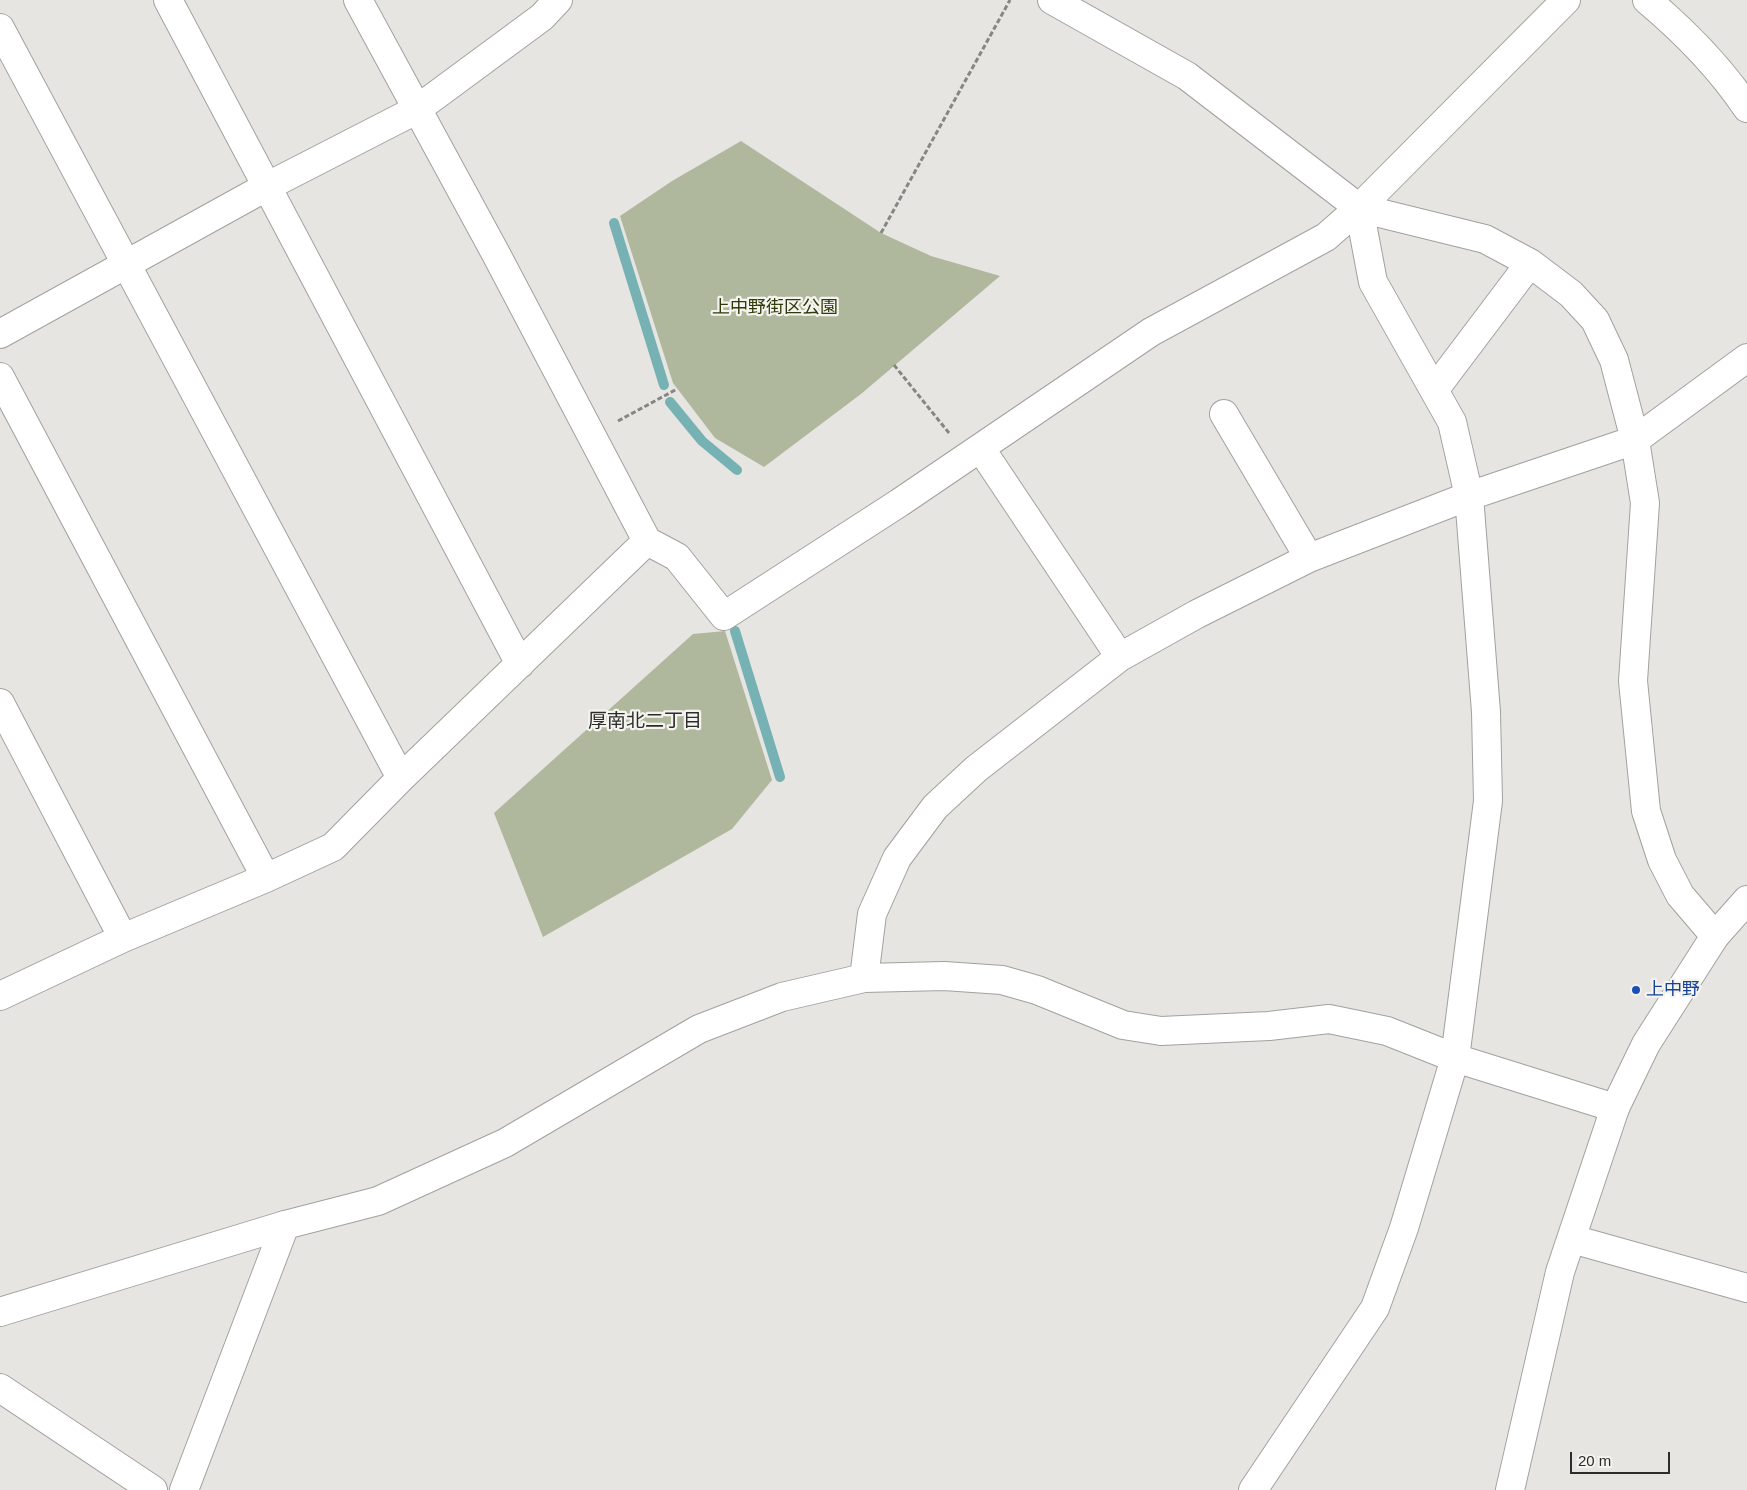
<!DOCTYPE html>
<html>
<head>
<meta charset="utf-8">
<style>
  body { margin:0 }
  #map { position:relative; width:1747px; height:1490px; overflow:hidden; background:#e7e5e2; font-family:Helvetica,sans-serif }
  canvas { display:block }
  .scale { position:absolute; left:1570px; top:1452px; width:100px; height:22px; box-sizing:border-box; border:2px solid #2c2c2a; border-top:0; padding-left:6px; font-size:15px; line-height:18px; white-space:nowrap; color:#2c2c2a; -webkit-text-stroke:4px #f5f3ef; paint-order:stroke }
</style>
</head>
<body>
<div id="map">
<canvas width="1747" height="1490"></canvas>
<div class="scale">20 m</div>
</div>
<script>
const ctx = document.querySelector('canvas').getContext('2d');
ctx.lineJoin = 'round';
function fillPath(path, color) { ctx.fillStyle = color; ctx.fill(path, 'evenodd'); }
function strokePath(path, color, width, dash) { ctx.strokeStyle = color; ctx.lineWidth = width; ctx.lineCap = dash ? 'butt' : 'round'; ctx.setLineDash(dash || []); ctx.stroke(path); }
function write(font, color, halo, rows, align = 'center') {
  ctx.font = font + ' Helvetica,"Noto Sans JP",sans-serif'; ctx.lineWidth = 4.5; ctx.setLineDash([]); ctx.textBaseline = 'middle'; ctx.strokeStyle = halo; ctx.fillStyle = color; for (const [text, x, y, turn = 0] of rows) {
    ctx.save(); ctx.translate(x, y); ctx.rotate((+turn || 0) * Math.PI / 180); ctx.textAlign = isNaN(turn) ? turn : align; if (halo) ctx.strokeText(text, 0, 0); ctx.fillText(text, 0, 0); ctx.restore();
  }
}
fillPath(new Path2D(`
  M741 141 881 233 931 256 1000 276 861 394 764 467 715 438 673 383 620 216 672 181Z
  M725 631 772 780 732 829 543 937 494 813 693 634Z`), '#afb89d');
strokePath(new Path2D(`
  M614 223 664 385
  M670 402 702 441 737 470
  M735 631 780 777`), '#76b1b3', 10);
const minor = new Path2D(`
  M168 0 520 664
  M358 0 496 254 647 541 677 557 724 616 899 503 1151 332 1326 237 1359 208 1566 0
  M1052 0 1187 76 1359 208 1485 239 1530 263 1571 294 1595 320 1614 360 1635 440 1645 503 1633 681 1646 811 1662 860 1680 895 1715 936
  M0 28 401 778
  M0 334 266 187 416 110 542 17 558 0
  M0 377 266 878
  M1435 389 1530 263
  M1224 414 1309 558
  M981 449 1120 657
  M0 703 123 938
  M864 978 872 914 897 858 935 807 976 769 1120 657 1197 614 1309 558 1469 496 1635 440 1747 358
  M0 996 123 938 266 878 333 847 401 778 647 541
  M1572 1239 1747 1288
  M0 1388 153 1490
  M184 1490 285 1225 378 1201 505 1143 699 1029 782 997 864 978 944 976 1002 980 1037 990 1123 1025 1161 1031 1269 1026 1329 1019 1387 1031 1455 1058 1615 1108
  M1253 1490 1375 1308 1404 1228 1455 1058 1488 801 1486 712 1469 496 1452 422 1373 282 1359 208`);
const tertiary = new Path2D(`
  M1647 0C1685 32 1719 66 1747 108
  M0 1312 285 1225
  M1510 1490 1560 1272 1615 1108 1646 1044 1715 936 1747 900`);
strokePath(minor, '#a3a19e', 30);
strokePath(tertiary, '#a3a19e', 30);
strokePath(new Path2D(`
  M881 233 1010 0
  M894 365 949 433
  M618 421 677 389`), '#878684', 3, [5, 2.5]);
strokePath(minor, '#fff', 28);
strokePath(tertiary, '#fff', 28);
for (const [x, y, r, color] of [
  [1636,990,5,"#1a4fb4"]
]) { const dot = new Path2D(); dot.arc(x, y, r, 0, 2 * Math.PI); ctx.fillStyle = color; ctx.fill(dot); strokePath(dot, '#f5f3ef', 2); }
write('18px', '#2e3b09', '#f5f3ef', [
  ["上中野街区公園",775,308]
]);
write('18px', '#164399', '#f5f3ef', [
  ["上中野",1646,990]
], 'left');
write('19px', '#2c2c2a', '#f5f3ef', [
  ["厚南北二丁目",645,722]
]);
</script>
</body>
</html>
